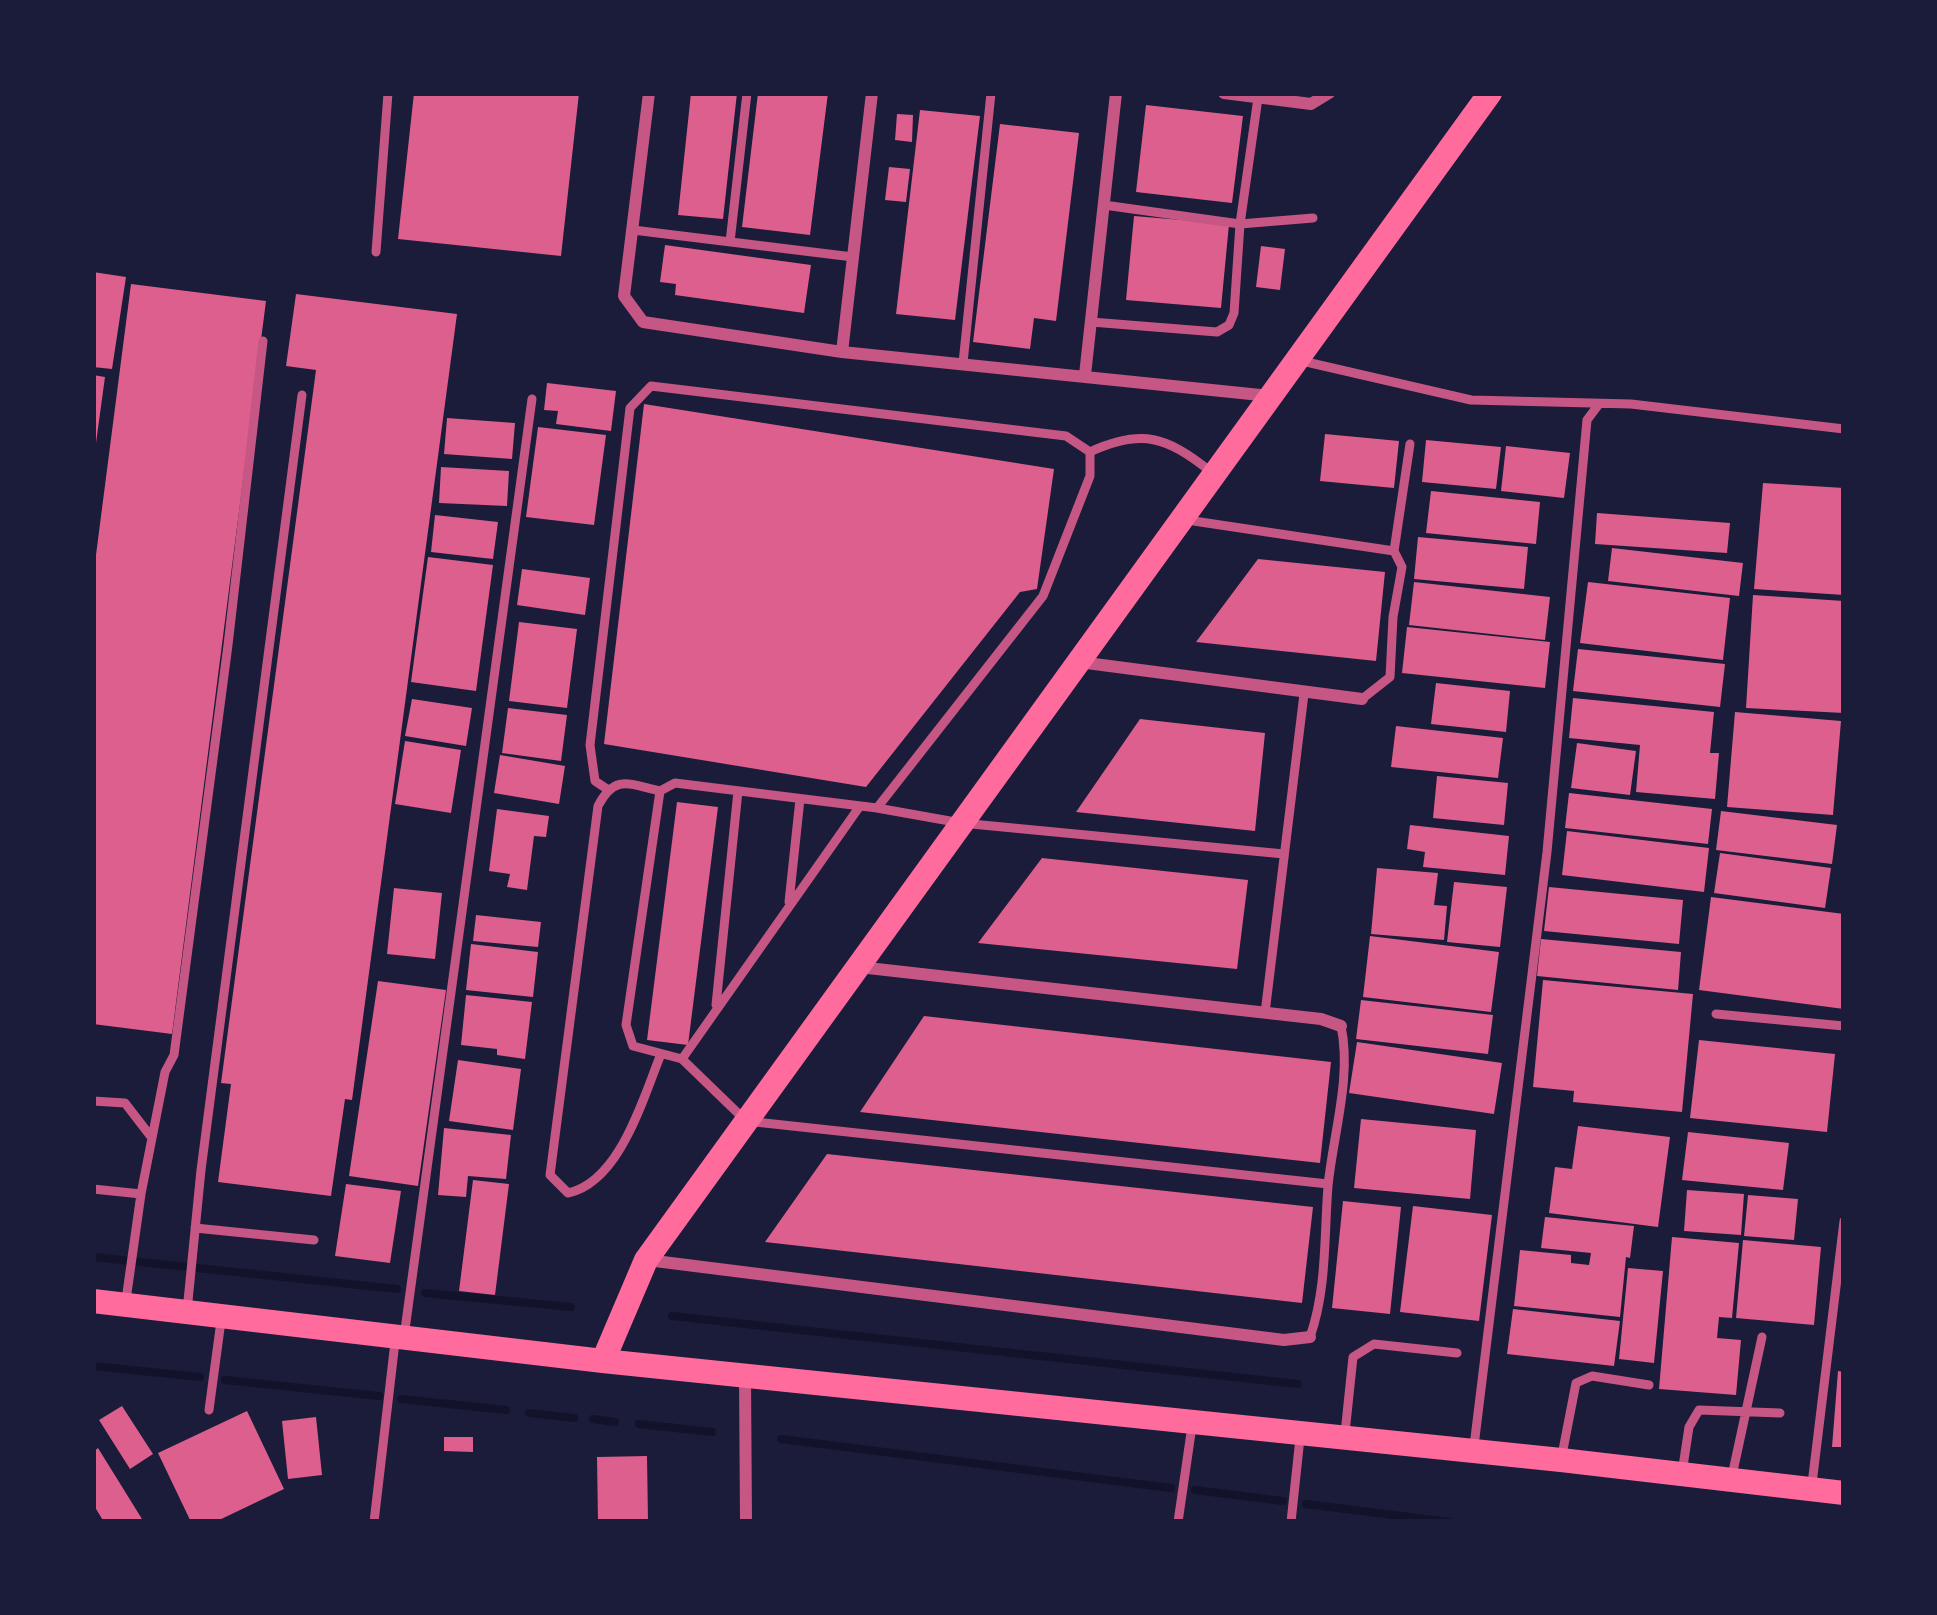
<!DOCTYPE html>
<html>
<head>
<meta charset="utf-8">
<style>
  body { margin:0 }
  #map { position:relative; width:1937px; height:1615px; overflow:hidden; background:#1b1b3a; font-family:Arial,sans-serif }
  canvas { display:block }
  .frame { position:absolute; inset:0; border:96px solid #1b1b3a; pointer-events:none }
</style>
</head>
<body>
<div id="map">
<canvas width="1937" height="1615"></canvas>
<div class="frame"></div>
</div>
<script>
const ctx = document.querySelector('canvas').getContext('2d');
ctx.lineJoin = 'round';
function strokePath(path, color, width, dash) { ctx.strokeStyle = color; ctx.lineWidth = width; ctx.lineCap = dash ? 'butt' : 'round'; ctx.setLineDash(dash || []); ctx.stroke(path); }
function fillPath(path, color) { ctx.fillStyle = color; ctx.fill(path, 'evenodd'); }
strokePath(new Path2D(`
  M93 1257 397 1289
  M425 1293 571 1307
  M672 1316 1298 1384
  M93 1366 200 1377
  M225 1380 379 1396
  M401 1399 506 1410
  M529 1413 574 1418
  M593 1419 615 1422
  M639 1424 712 1432
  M781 1439 1171 1488
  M1195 1490 1283 1501
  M1306 1504 1449 1522`), '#12122b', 8);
fillPath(new Path2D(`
  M414 93H579L561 256 398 239Z
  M691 93H737L723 219 678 215Z
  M758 93H828L810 235 742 227Z
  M1146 105 1243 116 1232 203 1136 192Z
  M920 110 980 116 955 320 896 314Z
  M897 114 913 115 912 142 895 140Z
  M1000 124 1079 133 1056 321 1034 318 1030 349 973 342Z
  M889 167 910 169 906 202 885 200Z
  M1134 216 1229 224 1221 308 1126 300Z
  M665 245 811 265 804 313 675 295 676 284 660 282Z
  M1261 246 1285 249 1280 290 1256 287Z
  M93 272 126 277 112 369 93 367Z
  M131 284 266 301 172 1034 93 1024V578Z
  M296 294 457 314 352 1100 345 1099 331 1196 218 1182 231 1084 221 1083 316 370 286 366Z
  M93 375 105 377 96 443H93Z
  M547 383 616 391 611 431 556 424 558 411 544 410Z
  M644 404 1054 469 1037 589 1020 592 866 787 604 744Z
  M447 418 515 423 512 459 444 454Z
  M538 427 606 435 594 525 526 517Z
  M1325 434 1399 441 1394 488 1320 481Z
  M1426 440 1501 447 1496 489 1422 482Z
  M1506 446 1570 453 1564 498 1501 491Z
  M441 467 509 471 507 506 439 503Z
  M1763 483 1844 488V595L1754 589Z
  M1431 491 1540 502 1536 544 1426 533Z
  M1597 513 1730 523 1727 553 1595 544Z
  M435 515 498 522 493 559 431 552Z
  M1418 537 1528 547 1524 589 1414 579Z
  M1612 548 1743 563 1739 596 1608 581Z
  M428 557 493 565 476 691 411 682Z
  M1258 559 1385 572 1376 661 1196 642Z
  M522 569 590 578 585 615 517 605Z
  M1414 582 1550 597 1545 640 1409 625Z
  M1588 582 1730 598 1723 660 1580 643Z
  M1753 595 1844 601V713L1746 708Z
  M519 622 577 629 567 708 509 701Z
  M1407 627 1550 642 1545 688 1402 673Z
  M1578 649 1725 664 1720 707 1573 691Z
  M1436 683 1510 691 1506 732 1431 724Z
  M1573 698 1714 712 1710 753H1719L1715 799 1636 792 1640 745 1569 738Z
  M412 699 472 708 466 746 405 736Z
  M508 708 567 715 561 761 502 753Z
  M1735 712 1841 721 1833 815 1727 807Z
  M1140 719 1265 733 1255 831 1076 812Z
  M1396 726 1503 738 1498 778 1391 767Z
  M405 741 461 750 451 813 395 804Z
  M1577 743 1636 751 1630 795 1571 788Z
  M500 755 565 766 559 804 494 793Z
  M1437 776 1508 783 1504 825 1433 818Z
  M1569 793 1712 809 1708 844 1565 828Z
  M677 802 718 807 688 1045 647 1040Z
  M497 809 549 816 546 837 534 836 527 890 507 887 510 874 489 871Z
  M1721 811 1837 825 1832 864 1716 850Z
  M1410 825 1509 836 1505 875 1423 867 1425 852 1407 849Z
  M1567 831 1709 848 1704 892 1562 875Z
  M1720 853 1831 868 1825 908 1714 893Z
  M1042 858 1248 880 1237 969 978 943Z
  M1377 868 1438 873 1434 905 1447 906 1444 940 1371 934Z
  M1454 882 1507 887 1500 947 1447 942Z
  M1549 887 1683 900 1679 944 1544 931Z
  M394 888 442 893 435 959 387 954Z
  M1711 897 1844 914V1009L1699 990Z
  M476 915 541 922 538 947 473 941Z
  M1370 936 1499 952 1491 1012 1363 997Z
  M1541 939 1681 952 1678 990 1537 976Z
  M471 944 538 952 533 997 466 990Z
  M1543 980 1693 994 1682 1112 1573 1102 1574 1091 1533 1087Z
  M378 981 446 990 418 1186 349 1176Z
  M466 995 532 1002 525 1059 497 1055V1049L461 1045Z
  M1361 1000 1493 1015 1488 1054 1356 1039Z
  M924 1016 1331 1062 1320 1163 860 1112Z
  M1699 1040 1835 1054 1827 1132 1690 1118Z
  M1357 1042 1502 1063 1494 1114 1349 1093Z
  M458 1060 521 1069 513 1130 449 1121Z
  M1361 1119 1476 1130 1470 1199 1354 1188Z
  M1578 1126 1670 1137 1658 1227 1549 1213 1555 1167 1572 1169Z
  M444 1128 511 1135 506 1179 468 1176 466 1197 438 1195Z
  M1688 1132 1789 1143 1783 1190 1682 1180Z
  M827 1154 1313 1207 1302 1303 765 1242Z
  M473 1180 509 1184 495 1295 459 1291Z
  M346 1184 401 1191 390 1263 335 1256Z
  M1687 1190 1744 1194 1741 1235 1684 1231Z
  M1748 1195 1798 1199 1794 1240 1744 1236Z
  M1343 1201 1401 1207 1390 1314 1332 1308Z
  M1413 1206 1492 1215 1479 1321 1400 1312Z
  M1545 1217 1634 1226 1630 1258 1626 1257 1620 1317 1514 1306 1520 1250 1571 1255V1263L1589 1265 1591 1253 1541 1248Z
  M1672 1237 1739 1243 1732 1318 1719 1317 1717 1338 1741 1340 1736 1395 1659 1389Z
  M1743 1240 1821 1247 1814 1325 1736 1318Z
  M1628 1268 1663 1271 1654 1363 1619 1359Z
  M1513 1309 1620 1321 1614 1366 1507 1354Z
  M1838 1371 1844 1372V1447H1832Z
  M122 1406 153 1454 130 1469 99 1420Z
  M247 1411 284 1489 215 1522H191L158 1453Z
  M316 1417 322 1475 288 1479 282 1421Z
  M444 1437H473V1452L444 1451Z
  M98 1448 142 1519 137 1522H104L93 1504V1452Z
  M647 1456 648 1522H598L597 1457Z`), '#dd5f8e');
strokePath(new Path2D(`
  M1104 205 1240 224 1313 218
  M633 230 853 257
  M730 242 747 93
  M376 252 388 93
  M1091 322 1217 332 1229 325 1234 313 1240 224 1258 98
  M1302 361 1471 400 1631 404 1844 429
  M963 363 991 93
  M1090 452C1142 428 1167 437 1210 471
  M1187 520 1394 551 1402 567 1393 617 1390 677 1362 699
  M1394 551 1410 444
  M607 789 595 781 590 745 630 408 651 386 1066 436 1090 452V476L1043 596 877 808
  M660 791C629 784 615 774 598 806L550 1175 568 1193C620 1182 643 1098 661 1054
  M1284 854 961 823 877 808 675 783 660 791 626 1025 633 1046 682 1059 746 1121 1328 1184
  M789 902 800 799
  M716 1005 738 791
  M1265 1013 1304 694
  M1716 1014 1844 1026
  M682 1059 860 806
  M93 1101 125 1103 152 1138
  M93 1189 141 1194
  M195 1228 314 1240
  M126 1300 141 1194 165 1072 174 1055 228 645 263 341
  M187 1311 201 1170 302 395
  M404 1337 532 399
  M1310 1337C1327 1289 1324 1236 1328 1186 1333 1135 1352 1077 1341 1026
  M209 1410 221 1321
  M1345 1433 1353 1357 1374 1344 1457 1353
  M1474 1446 1547 852 1587 420 1599 404
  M1562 1455 1576 1383 1592 1376 1649 1385
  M1682 1473 1689 1427 1699 1410 1780 1413
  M1732 1476 1762 1337
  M1812 1484 1844 1221
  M374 1522 395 1342
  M1178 1522 1192 1426
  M1291 1522 1300 1438`), '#c65784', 9);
strokePath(new Path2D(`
  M649 93 624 296 643 322 842 352 1270 396
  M1224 93 1311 104 1329 93
  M842 352 872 93
  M1085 375 1116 93
  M1079 662 1362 699
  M859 967 1321 1019 1341 1026
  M647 1260 1284 1340 1310 1337
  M745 1376 746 1522`), '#c65784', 12);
strokePath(new Path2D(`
  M93 1301 603 1361 1561 1460 1844 1493
  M603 1361 646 1260 1490 93`), '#ff6b9d', 24);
</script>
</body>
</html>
